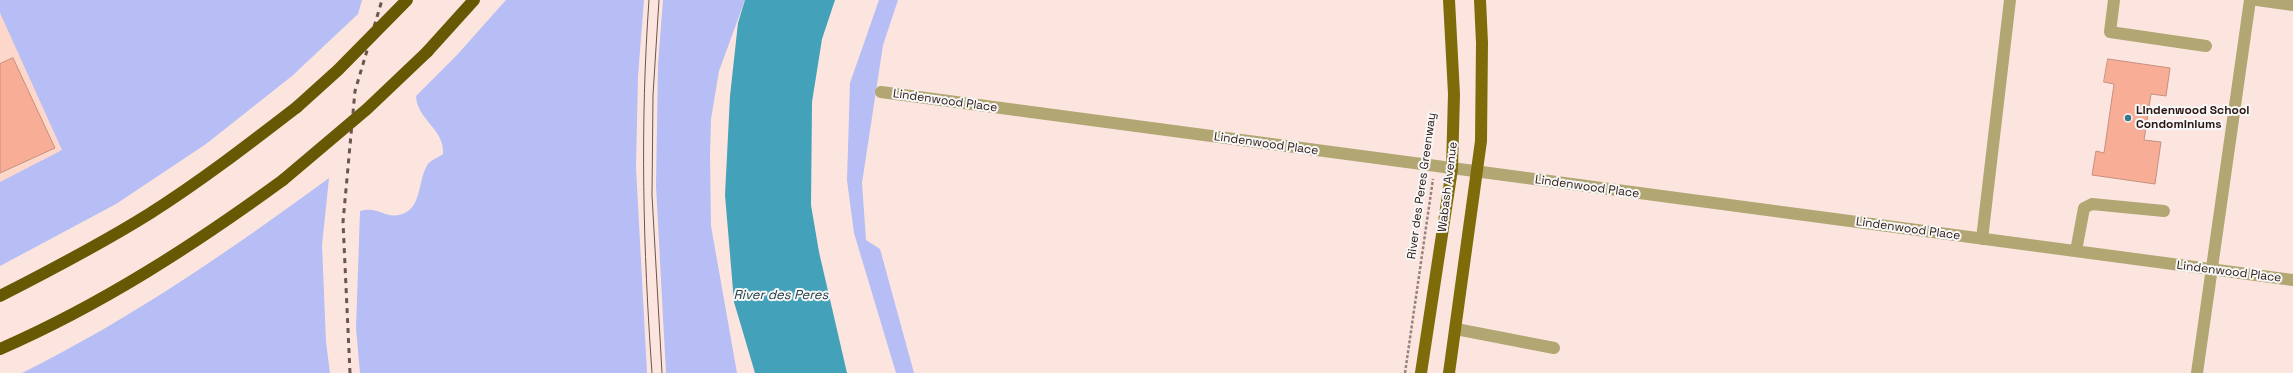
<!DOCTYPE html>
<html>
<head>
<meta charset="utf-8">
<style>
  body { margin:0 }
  canvas { display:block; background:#fbe5de }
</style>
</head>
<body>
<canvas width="2293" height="373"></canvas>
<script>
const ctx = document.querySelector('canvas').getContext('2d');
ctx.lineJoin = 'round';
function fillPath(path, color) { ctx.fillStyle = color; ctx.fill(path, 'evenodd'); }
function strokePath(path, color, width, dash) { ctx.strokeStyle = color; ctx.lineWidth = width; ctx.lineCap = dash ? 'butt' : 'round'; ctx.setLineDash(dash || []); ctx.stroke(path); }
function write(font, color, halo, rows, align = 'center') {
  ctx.font = font + ' "Space Grotesk",sans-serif'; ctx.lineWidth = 4; ctx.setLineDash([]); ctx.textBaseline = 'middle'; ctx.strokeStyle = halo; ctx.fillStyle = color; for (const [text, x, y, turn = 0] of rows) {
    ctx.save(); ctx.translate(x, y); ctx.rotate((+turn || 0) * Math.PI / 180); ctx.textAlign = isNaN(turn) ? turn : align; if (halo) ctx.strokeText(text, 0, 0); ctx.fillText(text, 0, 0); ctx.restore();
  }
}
fillPath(new Path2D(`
  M0 13 62 150 0 182Z`), '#fed7cb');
fillPath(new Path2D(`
  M0 0H362L358 14 292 76 206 144 116 204 0 266V182L62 150 0 13Z
  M506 0H644L638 76 636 167 647 373H360L356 328 360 211C378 206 384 218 399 215 423 210 417 180 428 164 431 160 439 157 443 154 445 129 417 120 416 96L457 55Z
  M663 0H745L719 71 711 119 710 154 711 226 737 373H666L656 186 658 65Z
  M879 0H898L883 45 862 183 866 240 880 249 914 373H896L854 233 847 180 850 83Z
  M329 178 322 245 326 342 330 373H22C131 319 231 250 329 178Z`), '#b6bef5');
fillPath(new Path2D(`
  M745 0H835L822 39 812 102 811 205 819 252 847 373H755L734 302 725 195 730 96 738 23Z`), '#43a1b9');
const building = new Path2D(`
  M13 58 55 148 0 173V64Z
  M2108 59 2170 68 2166 96 2151 94 2144 140 2161 142 2155 184 2092 175 2096 151 2104 153 2114 84 2104 82Z`);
fillPath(building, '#f8ad97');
strokePath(building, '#c49181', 1);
strokePath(new Path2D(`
  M1405 373 1433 179`), '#96827b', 2.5, [3, 2]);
strokePath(new Path2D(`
  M2114 0 2110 32 2206 46
  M2257 0 2293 5
  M881 92 2293 280
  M1982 239 2010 0
  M2076 251 2084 208 2092 204 2164 211
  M1456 329 1554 348
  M2197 373 2250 0`), '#b2a673', 12);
strokePath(new Path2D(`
  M1421 373 1452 169 1454 94 1449 0
  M1449 373 1481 141 1482 43 1480 0`), '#7e6c0b', 12);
strokePath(new Path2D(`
  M427 52 474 0
  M0 296C51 270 101 244 149 214 201 181 249 144 297 107
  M0 349C101 305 194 245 283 180`), '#675803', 12);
strokePath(new Path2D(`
  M649 0C640 125 643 248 652 373
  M659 0 653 95 652 195 662 373`), '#6a5650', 1);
strokePath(new Path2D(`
  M350 373 343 222 355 91 382 0`), '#6a5650', 3, [5, 5]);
strokePath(new Path2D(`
  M297 107 338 70 407 0
  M283 180 367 109 427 52`), '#675803', 12);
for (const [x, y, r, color] of [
  [2128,118,4,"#357889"]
]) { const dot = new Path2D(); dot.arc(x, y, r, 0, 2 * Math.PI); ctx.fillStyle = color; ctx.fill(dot); strokePath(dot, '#f7f7f7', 1.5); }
write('12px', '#2b1812', '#f7f7f7', [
  ["Lindenwood Place",945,101,8],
  ["Lindenwood Place",1266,144,8],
  ["River des Peres Greenway",1422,186,-82],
  ["Wabash Avenue",1448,187,-83],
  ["Lindenwood Place",1587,187,8],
  ["Lindenwood Place",1908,229,8],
  ["Lindenwood Place",2229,272,7]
]);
write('bold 12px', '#2b1812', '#f7f7f7', [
  ["Lindenwood School",2136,111],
  ["Condominiums",2136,125]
], 'left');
write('italic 13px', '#1c3941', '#f7f7f7', [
  ["River des Peres",781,295]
]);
</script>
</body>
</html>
